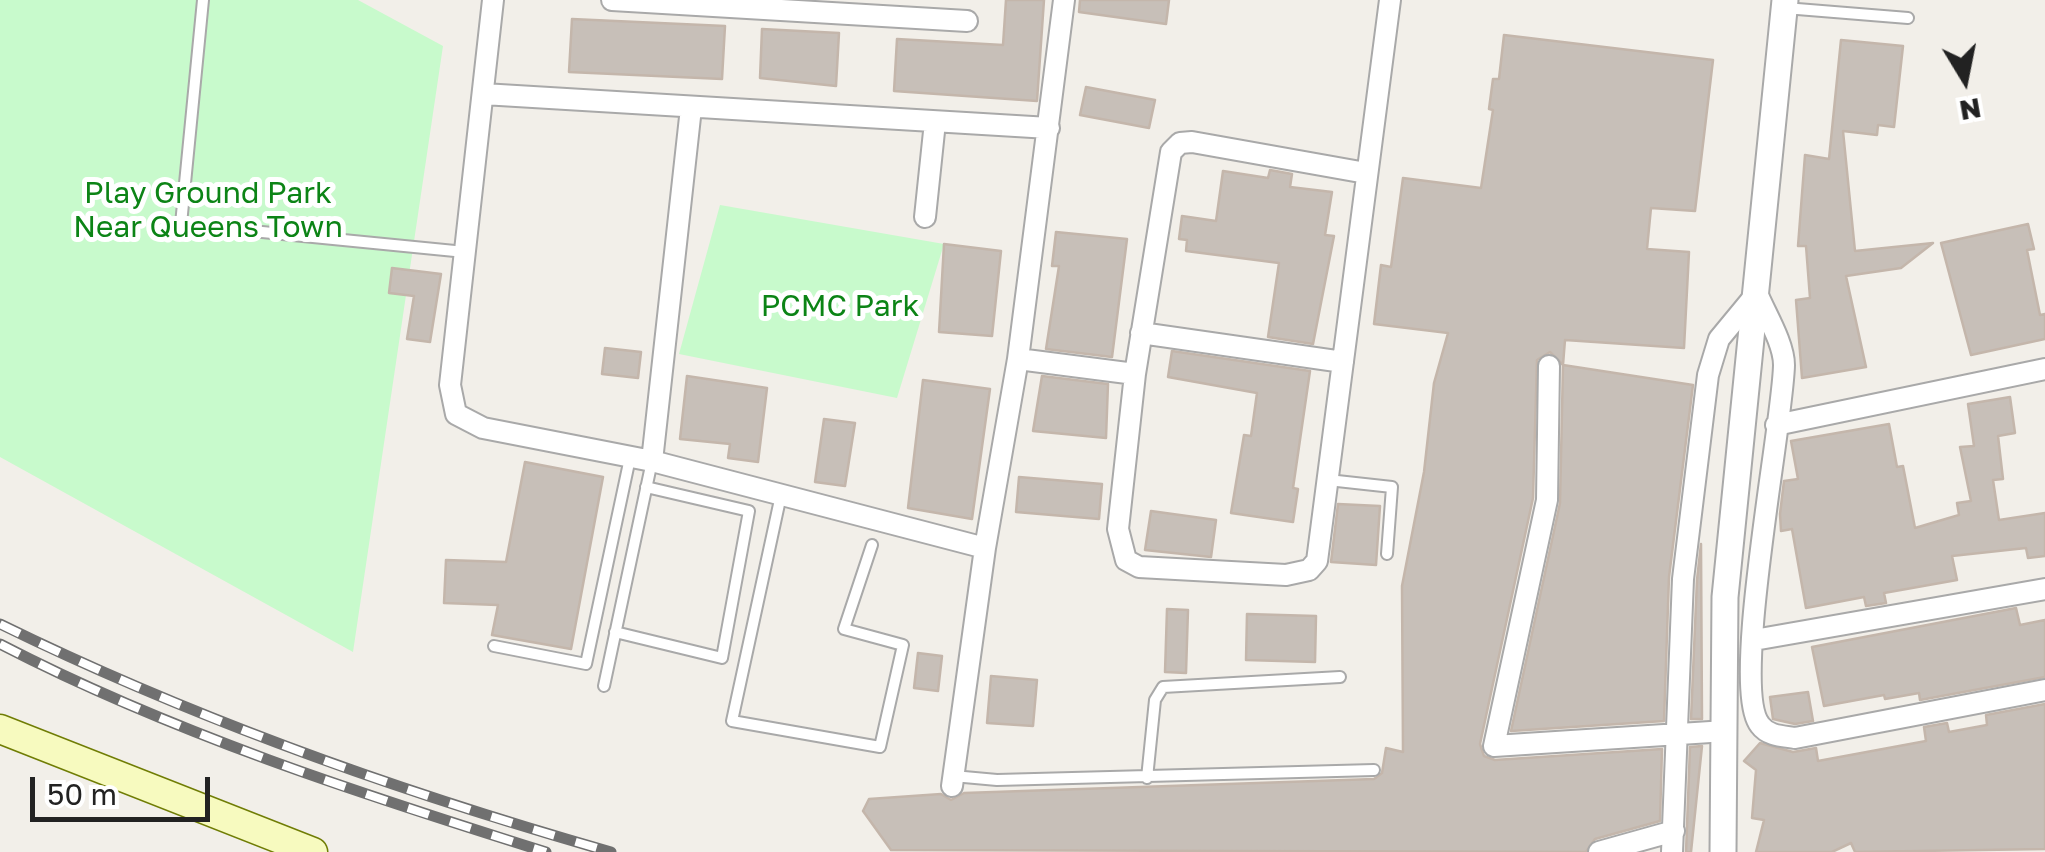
<!DOCTYPE html>
<html>
<head>
<meta charset="utf-8">
<style>
  body { margin:0 }
  #map { position:relative; width:2045px; height:852px; overflow:hidden; background:#f2efe9; font-family:"Golos Text",sans-serif }
  canvas { display:block }
  .north { position:absolute; left:1915px; top:30px; width:100px; height:100px; -webkit-text-stroke:8px #fff; paint-order:stroke; rotate:170deg; font-size:28px; font-weight:700; line-height:40px; text-align:center; color:#222 }
  .north::after { content:''; display:block; margin:auto; width:35px; height:45px; background:#222; clip-path:polygon(50% 0,100% 100%,50% 72%,0 100%) }
  .scale { position:absolute; left:30px; top:777px; width:180px; height:45px; box-sizing:border-box; border:5px solid #222; border-top:0; padding-left:12px; font-size:30px; line-height:35px; white-space:nowrap; color:#222; -webkit-text-stroke:8px #fff; paint-order:stroke }
</style>
</head>
<body>
<div id="map">
<canvas width="2045" height="852"></canvas>
<div class="north">N</div>
<div class="scale">50 m</div>
</div>
<script>
const ctx = document.querySelector('canvas').getContext('2d');
ctx.lineJoin = 'round';
function fillPath(path, color) { ctx.fillStyle = color; ctx.fill(path, 'evenodd'); }
function strokePath(path, color, width, dash) { ctx.strokeStyle = color; ctx.lineWidth = width; ctx.lineCap = dash ? 'butt' : 'round'; ctx.setLineDash(dash || []); ctx.stroke(path); }
function write(font, color, halo, rows, align = 'center') {
  ctx.font = font + ' "Golos Text",sans-serif'; ctx.lineWidth = 10; ctx.setLineDash([]); ctx.textBaseline = 'middle'; ctx.strokeStyle = halo; ctx.fillStyle = color; for (const [text, x, y, turn = 0] of rows) {
    ctx.save(); ctx.translate(x, y); ctx.rotate((+turn || 0) * Math.PI / 180); ctx.textAlign = isNaN(turn) ? turn : align; if (halo) ctx.strokeText(text, 0, 0); ctx.fillText(text, 0, 0); ctx.restore();
  }
}
fillPath(new Path2D(`
  M0 0H358L443 46 353 652 0 457Z
  M720 205 944 244 897 398 679 354Z`), '#c8facc');
const building = new Path2D(`
  M1006 0H1044L1037 101 894 91 897 39 1003 45Z
  M1080 0H1169L1166 24 1079 12Z
  M572 19 725 26 722 79 569 72Z
  M762 29 839 33 836 86 760 78Z
  M1504 35 1713 60 1695 211 1651 208 1647 249 1689 252 1684 348 1565 340 1563 365 1550 352 1537 360 1533 498 1480 744 1484 756 1495 760 1662 749 1660 821 1595 839 1586 852 891 850 863 811 869 799 941 794 951 800 964 793 1374 779 1382 773 1386 748 1403 752 1402 586 1424 472 1434 383 1448 333 1374 324 1381 265 1391 267 1403 178 1481 188 1493 110 1489 109 1493 79H1499Z
  M1841 40 1903 46 1894 127 1878 125 1877 135 1843 131 1855 251 1933 243 1901 268 1846 276 1866 367 1802 378 1796 300 1810 298 1806 246H1798L1805 155 1829 159Z
  M1086 87 1155 100 1149 128 1080 115Z
  M1270 170 1292 174 1290 187 1332 192 1325 235 1334 236 1313 344 1268 337 1279 263 1186 251 1187 240 1179 239 1182 216 1216 221 1223 171 1268 178Z
  M2028 224 2034 249 2027 250 2040 315 2045 314V339L1971 355 1941 243Z
  M1056 232 1127 239 1112 357 1046 349 1059 266H1052Z
  M944 244 1001 251 992 336 939 332Z
  M392 268 441 274 430 342 407 339 414 296 389 293Z
  M605 348 641 352 638 378 602 374Z
  M1172 351 1310 371 1293 488 1298 489 1293 522 1231 513 1244 435 1251 436 1257 393 1168 377Z
  M1563 365 1693 385 1669 577 1664 721 1511 731 1560 503Z
  M687 376 767 388 758 462 728 458 730 444 680 439Z
  M1042 376 1108 384 1106 438 1033 431Z
  M923 380 990 389 972 519 908 508Z
  M2010 397 2015 433 1998 436 2003 479 1993 480 1999 520 2045 513V556L2028 558 2026 548 1952 556 1957 580 1884 593 1886 603 1866 606 1864 597 1806 608 1792 529 1781 531 1780 514 1784 481 1798 479 1791 441 1889 424 1897 467 1903 466 1915 528 1959 515 1957 503 1971 501 1960 447 1974 446 1968 404Z
  M824 419 855 423 845 486 815 482Z
  M525 462 603 477 571 649 492 635 498 605 444 603 446 560 506 562Z
  M1019 477 1102 484 1099 519 1016 512Z
  M1338 504 1380 506 1376 565 1331 562Z
  M1151 511 1216 520 1211 557 1145 550Z
  M1701 544 1702 719H1691L1697 580Z
  M2016 608 2020 625 2045 620V677L1920 700 1919 693 1885 699 1884 695 1824 706 1812 647Z
  M1167 609 1188 610 1186 673 1165 672Z
  M1247 614 1316 616 1315 662 1246 660Z
  M918 653 942 656 938 691 914 688Z
  M991 676 1037 680 1033 726 987 723Z
  M1808 692 1813 721 1795 724 1773 719 1770 697Z
  M2045 704V849L1855 852 1851 843 1832 852H1756L1764 820 1752 818 1756 770 1744 761 1760 743 1793 752 1816 748 1818 761 1926 741 1924 727 1947 723 1949 732 1987 725 1986 715Z
  M1702 746 1691 852H1686L1690 747Z`);
fillPath(building, '#c7bfb8');
strokePath(building, '#c4b6ab', 2.5);
const service = new Path2D(`
  M203 0 181 224 465 252
  M1785 8 1908 18
  M1328 480 1392 487 1387 554
  M781 495 732 721 880 747 903 645 844 629 872 545
  M615 632 722 658 749 511 646 487
  M494 646 586 664 630 458
  M604 686 652 461
  M953 776 997 780 1374 770
  M1147 778 1155 700 1163 687 1340 677`);
const minor = new Path2D(`
  M493 0 450 385 456 414 483 428 652 461 985 548
  M612 0 967 21
  M483 94 1049 128
  M1366 173 1192 142 1180 143 1171 152 1135 374 1118 529 1126 560 1139 567 1286 575 1309 570 1317 561 1390 0
  M925 217 935 122
  M1141 333 1343 362
  M1018 359 1135 374
  M1549 366 1547 500 1494 746 1726 731
  M1776 425 2045 369
  M652 461 691 108
  M1754 640 2045 589
  M952 786 985 548 1018 359 1064 0
  M1599 852 1674 831
  M1672 852 1683 579 1708 375 1719 339 1757 293C1765 313 1784 343 1784 365 1783 425 1730 687 1760 725 1768 736 1782 736 1795 738L2045 690`);
const tertiary = new Path2D(`
  M1723 852 1725 597 1785 0`);
const secondary = new Path2D(`
  M0 729 313 852`);
strokePath(service, '#a9a9a9', 14);
strokePath(minor, '#a9a9a9', 24);
strokePath(tertiary, '#a9a9a9', 29);
strokePath(secondary, '#707d05', 31);
strokePath(service, '#fff', 10);
strokePath(minor, '#fff', 20);
strokePath(tertiary, '#fff', 25);
strokePath(secondary, '#f7fabf', 28);
const rail = new Path2D(`
  M0 624C194 719 403 793 611 852
  M0 644C172 733 361 794 546 852`);
strokePath(rail, '#707070', 11);
strokePath(rail, '#fff', 8, [22]);
write('30px', '#0c8416', '#fff', [
  ["Play Ground Park",208,193],
  ["Near Queens Town",208,227],
  ["PCMC Park",840,306]
]);
</script>
</body>
</html>
